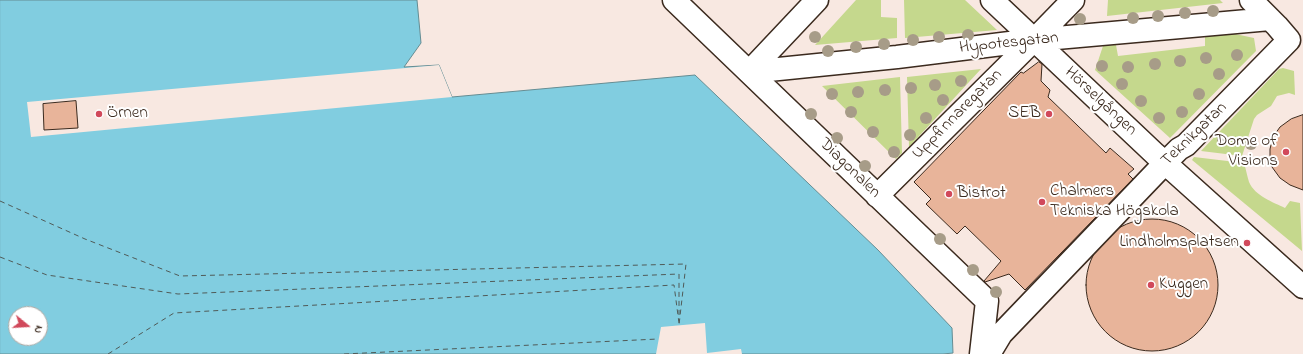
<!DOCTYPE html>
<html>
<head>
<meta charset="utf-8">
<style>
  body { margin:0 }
  #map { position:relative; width:1303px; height:354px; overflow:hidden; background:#f8e8e1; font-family:"Indie Flower",sans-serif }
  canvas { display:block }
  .north { position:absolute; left:8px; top:306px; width:40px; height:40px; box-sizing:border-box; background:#fff; border:1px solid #b1aaa5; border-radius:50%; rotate:108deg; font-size:11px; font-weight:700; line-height:16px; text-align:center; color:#3b2a1e }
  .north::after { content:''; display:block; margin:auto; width:14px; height:18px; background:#d1495b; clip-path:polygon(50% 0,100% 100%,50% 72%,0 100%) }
</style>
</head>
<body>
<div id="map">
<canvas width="1303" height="354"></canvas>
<div class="north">N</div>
</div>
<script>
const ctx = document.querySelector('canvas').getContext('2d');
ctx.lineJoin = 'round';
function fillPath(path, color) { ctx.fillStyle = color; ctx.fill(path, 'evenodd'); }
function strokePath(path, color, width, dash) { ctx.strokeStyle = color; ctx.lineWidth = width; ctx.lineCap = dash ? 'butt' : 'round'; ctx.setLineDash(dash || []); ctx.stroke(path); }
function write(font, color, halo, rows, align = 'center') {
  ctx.font = font + ' "Indie Flower",sans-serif'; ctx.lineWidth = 4; ctx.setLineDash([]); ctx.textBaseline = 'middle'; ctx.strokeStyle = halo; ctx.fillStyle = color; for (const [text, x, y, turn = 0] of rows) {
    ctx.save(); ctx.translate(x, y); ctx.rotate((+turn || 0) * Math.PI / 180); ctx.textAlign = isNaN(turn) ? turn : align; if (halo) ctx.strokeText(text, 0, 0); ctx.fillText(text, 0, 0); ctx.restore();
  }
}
fillPath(new Path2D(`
  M856 0H881V17L897 18V38L815 45Z
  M904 0H965L997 30 905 38Z
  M1108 0H1220L1223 3 1107 16Z
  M1235 34 1254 38 1256 51 1170 138 1095 70 1103 46 1116 45 1118 56 1205 46V36Z
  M1283 68 1294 71 1295 95 1289 93 1277 96 1271 106 1257 115 1254 119 1242 156 1201 151 1279 69Z
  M981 69 909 147 907 77Z
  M900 77 902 153 896 159 822 86Z
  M1194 157 1244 163C1246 169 1247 176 1249 182 1255 196 1273 202 1285 208L1290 201 1300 203 1302 251 1192 160Z`), '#c5d88d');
const water = new Path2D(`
  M0 0H417L421 43 404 67 439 65 452 97 695 75 878 250 952 328 953 353 943 354H0ZM16 314H40V338H16Z`);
fillPath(water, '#81cde0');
strokePath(water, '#658c92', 1);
fillPath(new Path2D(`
  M439 65 452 97 31 137 27 102Z
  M705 323 707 353 741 349 742 354H656L661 327Z`), '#f8e8e1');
strokePath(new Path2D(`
  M0 201 85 239 180 276 686 264 679 325
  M0 257 47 275 178 294 679 274V321
  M108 354 174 313 674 285 679 323
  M344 354 658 339`), '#505b58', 1, [5, 4]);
const building = new Path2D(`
  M1039 62 1042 64 1041 81 1050 90 1048 97 1106 153 1110 148 1134 169 1128 174 1133 179 1025 290 1009 274 985 282 984 281 1001 261 965 226 957 234 926 204 931 199 914 182 1021 72 1023 73Z
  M76 101 78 128 44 130 43 104Z
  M1303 115V190L1290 185 1280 178 1272 167 1270 155V149L1273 137 1280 127 1291 119Z
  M1086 285a66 66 0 1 1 132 0a66 66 0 1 1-132 0Z`);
fillPath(building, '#e8b49a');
strokePath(building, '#3b2a1e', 1);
const minor = new Path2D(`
  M674 0C779 100 882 201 987 301L981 354
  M992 0 1155 154 1303 287
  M749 72 897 57 1034 40 1270 19
  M749 72 817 0
  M877 196 1034 40 1073 0
  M989 354 1001 334 1165 163 1179 149 1186 145 1289 40 1277 26 1251 0`);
strokePath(minor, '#3b2a1e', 25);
strokePath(minor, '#fff', 22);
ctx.fillStyle = '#a79c88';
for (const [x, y] of [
  [1213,11],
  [1185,13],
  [1158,16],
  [1133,18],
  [1080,19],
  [968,35],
  [815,37],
  [939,37],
  [913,40],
  [884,44],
  [856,47],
  [828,51],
  [1237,55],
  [1206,58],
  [1180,61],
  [1155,64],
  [1102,66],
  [1128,67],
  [1219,74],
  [961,81],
  [1122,84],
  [935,85],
  [911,88],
  [885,90],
  [858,92],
  [832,94],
  [1199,94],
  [943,100],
  [1141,101],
  [851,112],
  [1182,112],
  [811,114],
  [926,118],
  [1159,118],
  [873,132],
  [910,135],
  [837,138],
  [1223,140],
  [1251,144],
  [894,152],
  [865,166],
  [940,239],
  [973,270],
  [996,292]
]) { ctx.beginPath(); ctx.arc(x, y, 6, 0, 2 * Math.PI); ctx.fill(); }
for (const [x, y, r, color] of [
  [99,114,4,"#d1495b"],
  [1049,114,4,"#d1495b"],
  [1286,152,4,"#d1495b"],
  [949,194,4,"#d1495b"],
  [1042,202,4,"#d1495b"],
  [1247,243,4,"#d1495b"],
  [1151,285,4,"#d1495b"]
]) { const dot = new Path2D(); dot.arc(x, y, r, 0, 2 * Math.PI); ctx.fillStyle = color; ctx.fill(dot); strokePath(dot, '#fff', 1.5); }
write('17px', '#3b2a1e', '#fff', [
  ["Hypotesgatan",1009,44,-6],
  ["Hörselgången",1100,102,43],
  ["Uppfinnaregatan",958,115,-45],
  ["Teknikgatan",1195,135,-44],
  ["Diagonalen",849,169,44]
]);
write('17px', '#3b2a1e', '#fff', [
  ["Örnen",107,114],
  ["SEB",1041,114,"right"],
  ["Dome of",1278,142,"right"],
  ["Visions",1278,162,"right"],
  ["Chalmers",1050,192],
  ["Tekniska Högskola",1050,212],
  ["Bistrot",957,194],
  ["Lindholmsplatsen",1239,243,"right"],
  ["Kuggen",1159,285]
], 'left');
</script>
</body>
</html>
